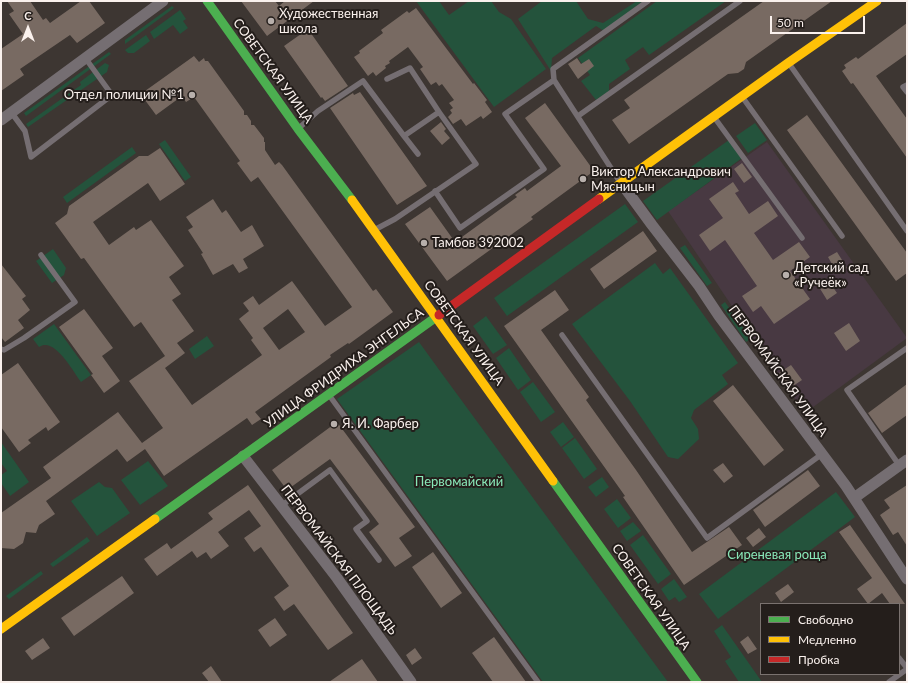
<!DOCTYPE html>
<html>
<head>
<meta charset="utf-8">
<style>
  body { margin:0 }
  #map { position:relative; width:908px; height:683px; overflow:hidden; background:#3d3632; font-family:Lato,sans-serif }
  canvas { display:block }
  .frame { position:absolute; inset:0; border:2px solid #faf1ed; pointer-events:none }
  .legend { position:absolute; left:760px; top:603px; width:140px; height:72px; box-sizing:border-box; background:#241e1b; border:1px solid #7a726f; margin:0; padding:5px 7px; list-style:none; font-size:12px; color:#faf1ed }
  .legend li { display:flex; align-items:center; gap:8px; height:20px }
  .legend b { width:20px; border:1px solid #7a726f }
  .north { position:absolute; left:8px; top:8px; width:40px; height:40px; -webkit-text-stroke:3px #241e1b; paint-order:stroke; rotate:0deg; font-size:11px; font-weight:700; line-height:16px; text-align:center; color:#faf1ed }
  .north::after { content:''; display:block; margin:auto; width:14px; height:18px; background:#faf1ed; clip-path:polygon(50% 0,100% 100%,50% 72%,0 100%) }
  .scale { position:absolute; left:770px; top:16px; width:95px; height:18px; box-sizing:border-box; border:2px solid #faf1ed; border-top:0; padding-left:5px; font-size:12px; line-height:14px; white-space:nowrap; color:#faf1ed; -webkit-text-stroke:3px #241e1b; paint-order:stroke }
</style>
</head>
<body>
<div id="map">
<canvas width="908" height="683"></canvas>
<div class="frame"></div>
<ul class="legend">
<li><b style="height:5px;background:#4caf50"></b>Свободно</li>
<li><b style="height:5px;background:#ffc107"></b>Медленно</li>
<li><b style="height:5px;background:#c62828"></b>Пробка</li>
</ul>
<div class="north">С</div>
<div class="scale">50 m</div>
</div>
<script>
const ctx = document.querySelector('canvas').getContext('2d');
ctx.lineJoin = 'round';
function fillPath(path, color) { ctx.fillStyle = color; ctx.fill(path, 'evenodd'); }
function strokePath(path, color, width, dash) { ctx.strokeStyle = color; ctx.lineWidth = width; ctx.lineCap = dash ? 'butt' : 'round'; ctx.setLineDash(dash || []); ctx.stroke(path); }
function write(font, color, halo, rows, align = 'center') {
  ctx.font = font + ' Lato,sans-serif'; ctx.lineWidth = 4; ctx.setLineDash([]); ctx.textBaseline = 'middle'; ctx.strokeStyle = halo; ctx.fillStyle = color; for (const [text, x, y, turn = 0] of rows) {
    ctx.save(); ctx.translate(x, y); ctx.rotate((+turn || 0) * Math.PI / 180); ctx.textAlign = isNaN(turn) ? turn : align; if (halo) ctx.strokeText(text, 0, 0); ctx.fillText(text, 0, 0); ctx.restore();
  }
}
fillPath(new Path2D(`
  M767 142 907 338 805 413 781 379 668 211Z`), '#483942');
fillPath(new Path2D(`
  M416 1H439L449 15 469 1H491L499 12 511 19 546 69 494 107Z
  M542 1H576L588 19 603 23 637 1H643L604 31 596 26 552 58 551 71 518 19Z
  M657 1H726L649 55 643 47 625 60 630 69 609 84V91L596 100 581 81 590 75 578 58Z
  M172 6 174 8 125 44V40Z
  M180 10 186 19 183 21 188 28 180 34 173 25 154 39 150 32Z
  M146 35 150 41 134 53H128L125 50Z
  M109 52 111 54 26 116 24 113Z
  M105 63 109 65 107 72 28 127 26 124 81 85 80 82Z
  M755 123 767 140 748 153 736 136Z
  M165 140 191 177 185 181 159 144Z
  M729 140 742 158 657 220 643 201Z
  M132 147 136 153 67 203 63 197Z
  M625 204 638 222 507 316 494 298Z
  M685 245 712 283 707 286 680 248Z
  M53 249 66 268 64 275 52 283 36 261Z
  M655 263 663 274 670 268 738 363 722 375 728 384 694 410 691 418 698 429 699 439 678 459 668 457 630 401 572 324Z
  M725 302 751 339 746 342 721 305Z
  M486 316 507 345 493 354 473 326Z
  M54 324 91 375 81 382C73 371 54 336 39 347L33 339Z
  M207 336 214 346 195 359 189 349Z
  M419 342 440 371 668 682H543L337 399Z
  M509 348 531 380 518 390 496 358Z
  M533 382 555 412 541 422 520 392Z
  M563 422 574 437 561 447 550 432Z
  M575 438 597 469 584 479 562 448Z
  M1 442 29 482 10 496 1 483V475L7 471 1 463Z
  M148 461 168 486 140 505 121 480Z
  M602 477 609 487 596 497 588 487Z
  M99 482 105 487 112 488 130 513 97 536 71 501Z
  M836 492 855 517 718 619 699 594Z
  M617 499 631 518 618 528 604 509Z
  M633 522 641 531 627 541 620 531Z
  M643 535 671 574 658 584 630 545Z
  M87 537 90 541 53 567 50 564Z
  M41 571 43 574 9 599 6 596Z
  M674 579 687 597 679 602 675 597 669 601 661 589Z
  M722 625 762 682H739L725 661 731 657 714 631Z`), '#24533c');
fillPath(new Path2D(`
  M7 1H30L43 20 46 18 50 23 81 1H89L105 23 77 43 70 35 20 69 24 75 1 91V49L23 34 9 14 14 11Z
  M241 1H275L279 6 285 1H314L267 36Z
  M764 1H832L746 62 744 69 738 73 728 74 629 144 612 120 630 108 624 100Z
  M416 8 473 84 474 83 487 100 485 102 492 112 483 119 481 116 466 126 461 119 453 124 448 117 452 113 450 110 453 108 449 103 454 100 442 84 439 86 436 82 431 85 420 69 423 67 408 47 389 61 390 63 385 66 386 68 376 76 373 72 368 76 354 57 360 53 359 51 383 33 381 30 407 11 409 13Z
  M907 23V54L876 76 907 119V158L853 83 851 84 842 71 846 68 844 65 856 57 858 59Z
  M308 29 348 86 325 101 322 97 321 98 284 46Z
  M194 56 199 62 204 58 205 61H208L244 111V115H247L251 121V125H254L264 138V142H265V150L275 165 279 162 282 165 373 291 376 289 393 312 349 344 348 343 330 355 331 357 255 412 261 419 252 425 247 418 164 476 145 449 127 462 117 449 46 501 55 514 39 525 36 533 26 532 23 543 14 549 1 548V513L51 478 43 467 118 412 142 443 163 428 129 381 165 356 141 322 134 327 84 258 81 259 55 223 67 214 69 206 139 156H148L160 148 185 184 160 201 148 183 93 222 109 245 134 227 136 230 151 220 184 266 169 277 181 294 172 300 194 331 177 343 185 353 165 368 192 405 262 355 251 340 253 338 239 319 249 311 243 303 253 296 259 305 292 281 325 326 352 307 258 177 251 182 237 163 240 161 194 97 186 102 182 96 156 115 142 96 146 93 145 91ZM288 309 305 332 279 350 263 328Z
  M577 58 581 64 589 59 594 66 578 79 568 64Z
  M360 92 427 186 397 205 330 108 353 93 354 95Z
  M545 103 594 171 531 217 533 219 447 281 405 224 430 207 455 242 517 197 515 195 525 188 527 191 561 166 525 118Z
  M807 115 907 253V273L896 281 787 130Z
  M441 122 446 129 444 131 450 138 442 145 430 131Z
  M742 163 752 177 744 183 734 169Z
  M733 182 739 191 735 193 749 214 768 201 778 216 754 233 773 260 799 242 810 257 790 271 810 299 774 324 761 306 753 312 742 296 757 286 725 240 710 251 699 235 723 218 709 199Z
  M213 199 222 213 226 210 241 232 252 225 264 246 243 259 248 268 239 273 233 264 213 275 201 254 203 253 188 230 193 227 186 217Z
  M643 231 657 251 604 289 590 269Z
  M837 252 847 268 837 273 828 257Z
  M1 264 26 296 22 299 30 310 18 320 24 328 5 342 1 337Z
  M828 280 837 293 827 300 819 287Z
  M555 290 569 310 541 330 589 397 586 400 636 470 692 552 729 527 742 545 684 585 623 497 625 496 504 326Z
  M84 309 113 348 102 356 120 381 104 393 91 375 93 374 59 327Z
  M849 323 860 341 846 351 834 333Z
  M18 363 60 422 48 431 46 427 28 440 31 443 19 452 1 427V375Z
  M791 365 802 380 790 388 779 373Z
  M907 384V415L882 433 868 413Z
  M733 385 784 450 764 466 713 401Z
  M337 422 415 527 399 538 412 556 395 567 369 532 379 524 330 459 287 490 272 470Z
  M723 463 733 476 724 483 713 470Z
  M808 470 820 486 765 527 753 510Z
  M248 485 353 633 328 650 294 604 284 611 274 597 289 586 261 547 254 552 244 538 261 526 249 510 218 532 229 546 211 559 206 552 197 558 192 551 157 576 144 559 167 543 171 549 213 519 208 513Z
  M907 485V546L898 532 893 535 880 515 890 508 884 500Z
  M850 525 864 545 905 604H890L882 593 868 604 857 589 872 578 839 532Z
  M759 528 766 537 753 547 746 538Z
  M433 552 462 593 441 608 412 567Z
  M122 576 134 593 74 636 61 618Z
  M788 584 794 592 781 602 775 593Z
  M275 618 287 635 270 647 258 630Z
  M748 636 757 649 748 654 740 642Z
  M494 637 526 682H493L472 653Z
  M43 638 50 648 32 660 25 651Z
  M415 648 422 658 412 665 406 655Z
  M362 659 378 682H329Z
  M211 666 222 682H209L202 673Z`), '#786a62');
strokePath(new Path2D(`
  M790 65 907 231
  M907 85 903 87 907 92
  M743 98 842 236
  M11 112 25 131 31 157 112 95 86 59
  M578 116 740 1
  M714 117 802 238
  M299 128 318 111 363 81 404 136 439 112 410 68 387 79
  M404 136 418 154
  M620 182 554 80 553 69 648 1
  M435 191 460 228 544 169 505 114 554 80
  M376 229 395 219 476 164 439 112
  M562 335 707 538 822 454
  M1 349 4 350 24 338 75 302 41 255
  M329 395 538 682
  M899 465 847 390 907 348
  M281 506 330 470 367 521 356 529 379 560
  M899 658 907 668
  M889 682 907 669`), '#756e72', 5.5);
strokePath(new Path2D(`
  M1 120 163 1
  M622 184 652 225 699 286 719 316 846 486 907 579
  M243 456 337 578 411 682
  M854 498 907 460`), '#756e72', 11);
strokePath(new Path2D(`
  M207 1 298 129 352 200
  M553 481 697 682
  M155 519 439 315`), '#4caf50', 9);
strokePath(new Path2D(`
  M599 199 788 63 877 1
  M352 200 553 481
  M1 629 155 519`), '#ffc107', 9);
strokePath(new Path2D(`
  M439 315 599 199`), '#c62828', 9);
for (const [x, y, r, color] of [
  [271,21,4,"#b8b0ac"],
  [192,95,4,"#b8b0ac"],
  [583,179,4,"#b8b0ac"],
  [424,243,4,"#b8b0ac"],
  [786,275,4,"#b8b0ac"],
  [334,424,4,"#b8b0ac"]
]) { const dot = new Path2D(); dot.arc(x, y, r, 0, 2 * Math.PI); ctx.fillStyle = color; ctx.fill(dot); strokePath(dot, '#241e1b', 1.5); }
write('13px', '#faf1ed', '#241e1b', [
  ["Художественная",279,14],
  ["школа",279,29],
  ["Отдел полиции №1",184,95,"right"],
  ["Виктор Александрович",591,172],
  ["Мясницын",591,187],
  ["Тамбов 392002",432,243],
  ["Детский сад",794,268],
  ["«Ручеёк»",794,283],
  ["Я. И. Фарбер",342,424]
], 'left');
write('13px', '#faf1ed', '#241e1b', [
  ["СОВЕТСКАЯ УЛИЦА",273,71,54],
  ["СОВЕТСКАЯ УЛИЦА",464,333,54],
  ["УЛИЦА ФРИДРИХА ЭНГЕЛЬСА",344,368,-36],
  ["ПЕРВОМАЙСКАЯ УЛИЦА",778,371,54],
  ["ПЕРВОМАЙСКАЯ ПЛОЩАДЬ",339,560,53],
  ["СОВЕТСКАЯ УЛИЦА",651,597,55]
]);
write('13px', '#89e8b8', '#241e1b', [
  ["Первомайский",459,482],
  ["Сиреневая роща",777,555]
]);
</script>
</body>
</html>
